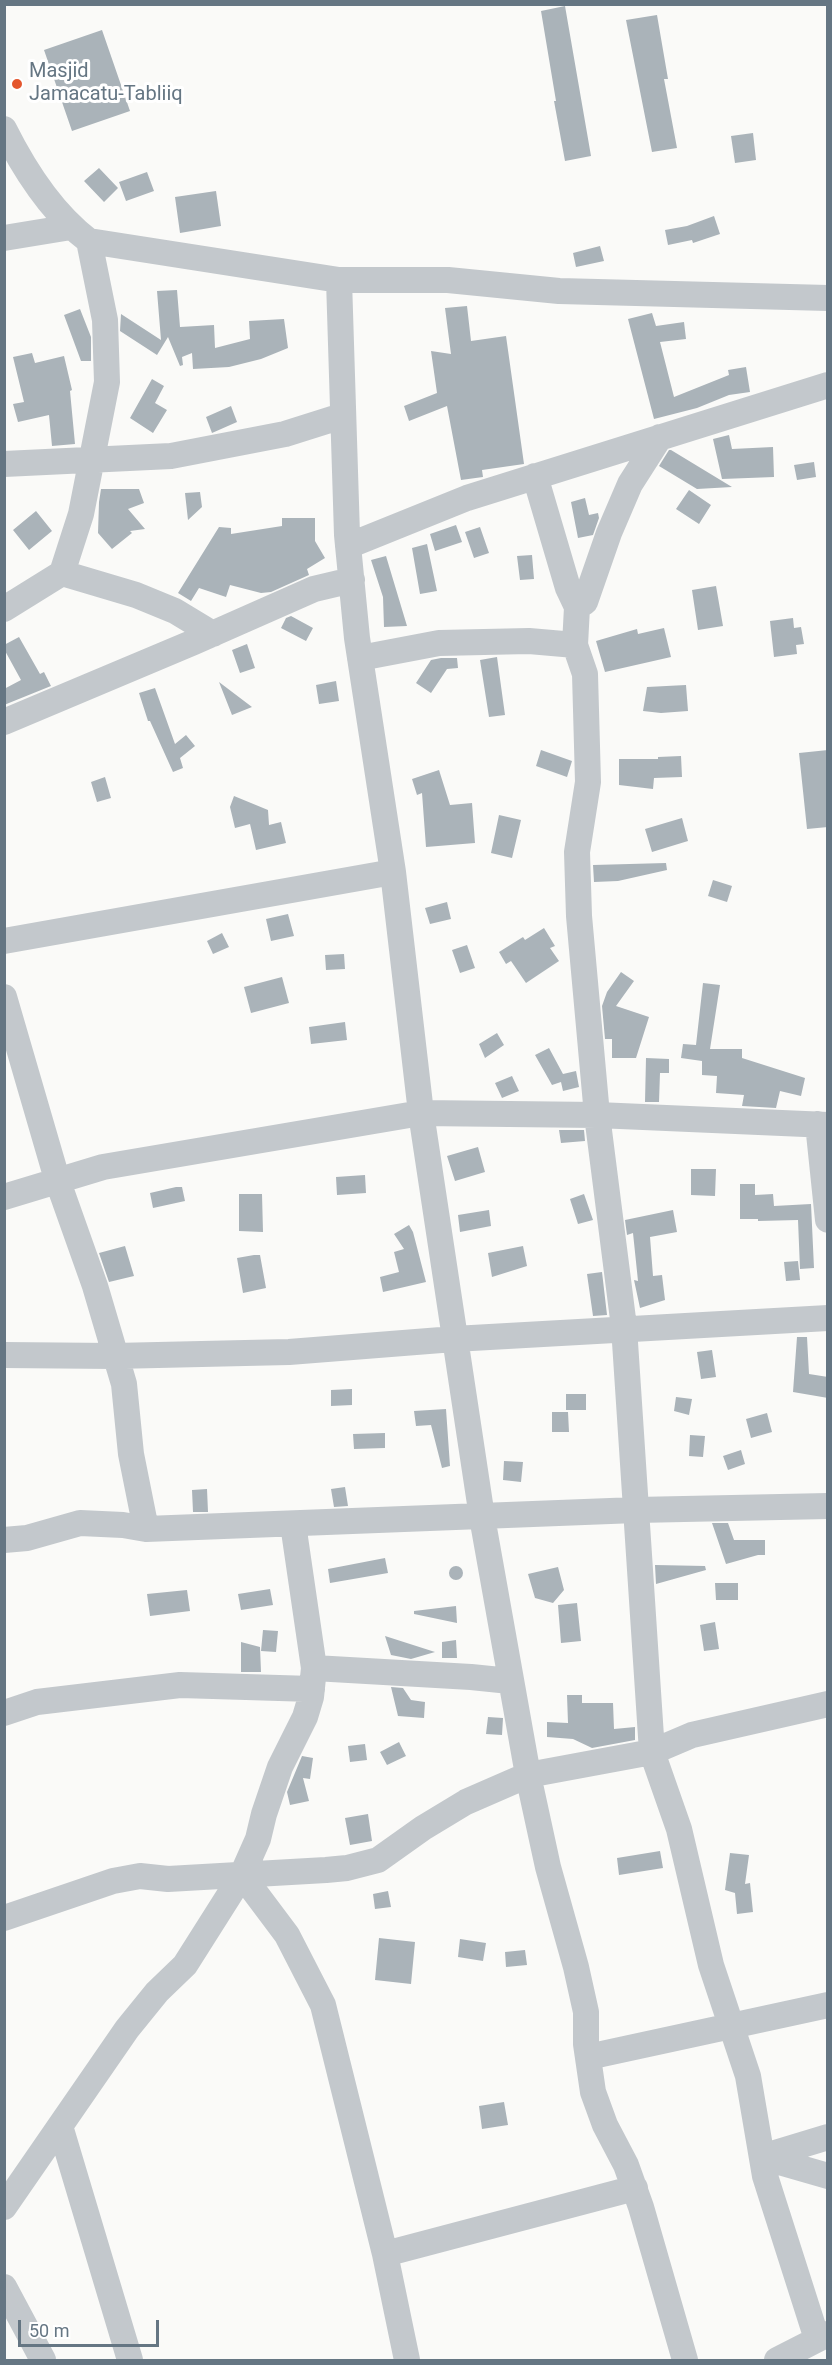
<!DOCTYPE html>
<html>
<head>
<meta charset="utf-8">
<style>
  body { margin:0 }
  #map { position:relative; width:832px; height:2365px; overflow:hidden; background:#fafaf8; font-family:Roboto,sans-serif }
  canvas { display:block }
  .frame { position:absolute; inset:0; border:6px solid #657683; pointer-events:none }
  .scale { position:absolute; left:18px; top:2320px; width:141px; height:27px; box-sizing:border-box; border:3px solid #657683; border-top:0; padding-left:8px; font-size:18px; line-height:21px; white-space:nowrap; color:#657683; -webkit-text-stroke:4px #fff; paint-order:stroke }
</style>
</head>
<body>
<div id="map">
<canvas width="832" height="2365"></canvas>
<div class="frame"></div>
<div class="scale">50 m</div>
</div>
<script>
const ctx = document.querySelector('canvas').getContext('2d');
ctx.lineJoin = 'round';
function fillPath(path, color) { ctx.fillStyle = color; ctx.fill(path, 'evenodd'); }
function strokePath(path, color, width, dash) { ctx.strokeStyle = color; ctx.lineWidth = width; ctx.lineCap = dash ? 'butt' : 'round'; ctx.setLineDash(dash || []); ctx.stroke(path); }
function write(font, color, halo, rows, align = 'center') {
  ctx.font = font + ' Roboto,sans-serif'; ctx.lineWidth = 6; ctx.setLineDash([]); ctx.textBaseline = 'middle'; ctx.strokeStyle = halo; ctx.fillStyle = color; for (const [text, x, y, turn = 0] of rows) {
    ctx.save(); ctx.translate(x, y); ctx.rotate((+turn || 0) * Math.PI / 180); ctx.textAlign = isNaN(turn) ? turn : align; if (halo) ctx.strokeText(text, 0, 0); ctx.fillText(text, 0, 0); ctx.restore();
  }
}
fillPath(new Path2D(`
  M565 6 591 156 565 161 554 101H556L541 11Z
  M657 15 668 79H664L677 148 652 152 626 20Z
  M102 30 130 111 72 131 44 50Z
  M753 133 756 160 735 163 731 136Z
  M99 168 118 188 104 202 84 181Z
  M147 172 154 191 126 201 119 182Z
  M216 191 221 226 180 233 175 197Z
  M714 216 720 234 693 243 692 240 668 245 665 230 687 226Z
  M600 246 604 261 576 267 573 253Z
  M177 290 180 327 214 325 215 348 250 339 249 321 284 319 288 348 261 359 229 367 193 369 192 353 182 357 183 365 180 366 168 337 157 355 120 331 121 314 161 340 157 291Z
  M467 306 471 341 506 336 524 464 482 470 483 477 461 480 447 406 409 421 404 406 437 393 431 351 451 354 445 308Z
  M80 309 91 337V361H81L64 315Z
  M652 313 656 326 684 322 686 339 660 342 674 397 729 375 728 370 746 367 750 392 729 395 697 408 654 419 628 319Z
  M32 353 35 363 64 356 72 390 70 391 75 444 52 446 49 415 18 422 13 404 24 402 13 357Z
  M152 379 164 386 155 403 167 410 153 433 130 418Z
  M231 406 237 422 212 433 206 417Z
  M729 435 732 449 773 447 774 477 722 479 713 439Z
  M669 450H671L732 487 697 489 659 466Z
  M814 462 816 477 797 480 794 465Z
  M101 489H139L144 503 128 509 145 529 130 531 132 533 112 549 98 533 99 502Z
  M689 490 711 505 699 524 676 509Z
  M200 492 202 507 188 520 185 493Z
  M585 498 589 515 598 513 599 518 593 535 578 538 571 502Z
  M36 511 52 531 29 550 13 530Z
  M282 518H315V541L325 558 307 569 309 575 271 592 261 593 230 585 226 597 199 588 191 601 178 593 219 527 231 528V534L282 526Z
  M456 525 462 542 435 551 430 534Z
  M480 527 489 553 474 558 465 532Z
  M427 544 437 591 420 594 412 548Z
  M532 555 534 579 520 580 517 556Z
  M386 556 407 626 384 627 383 597 371 560Z
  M716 586 723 626 698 630 692 590Z
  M291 616 313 628 306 641 281 628 286 618Z
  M793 618 794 628 801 627 804 644 796 645 797 654 774 657 770 621Z
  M664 628 671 657 605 672 596 641 637 629 638 634Z
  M19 637 40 674 44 672 51 686 4 705V689L21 680 4 649V645Z
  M247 644 255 668 240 673 232 650Z
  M497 657 505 715 489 717 480 660Z
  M441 658H457L458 668 447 669 431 693 416 683 431 660Z
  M336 681 339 701 319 704 316 685Z
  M219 682 252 707 232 715Z
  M686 685 688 711 661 713 643 711 647 687Z
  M155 688 175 744 186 735 195 746 180 758 183 768 173 772 150 721H148L139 693Z
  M541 750 572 761 567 777 536 766Z
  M828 750V827L807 829 799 753Z
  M681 756 682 777 654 778 653 789 619 785V759H658V757Z
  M439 770 450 805 472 803 475 843 426 847 422 793 417 795 412 779Z
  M105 777 111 798 97 802 91 782Z
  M234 796 268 810 269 825 281 822 286 843 256 850 250 824 235 828 230 807Z
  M499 815 521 820 512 858 491 853Z
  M682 818 688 841 652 852 645 829Z
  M666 863 667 870 618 881 594 882 593 865Z
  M713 880 732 886 727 902 708 896Z
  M447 902 451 919 430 924 425 908Z
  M288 914 294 936 271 941 266 919Z
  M544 928 555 946 550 948 559 961 526 983 511 961 506 964 499 952 523 937 525 940Z
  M222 933 229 947 213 954 207 941Z
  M467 945 475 968 460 973 452 950Z
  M344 954 345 969 326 970 325 955Z
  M621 972 634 981 616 1006 649 1017 636 1058H612V1039H605L602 1006 607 992Z
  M282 977 289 1003 251 1013 244 987Z
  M703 983 720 985 710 1049H742V1058L805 1078 801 1096 780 1091 776 1108 742 1106 744 1095 716 1093 717 1076 702 1075V1061L681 1058 683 1044 696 1045Z
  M345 1022 347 1040 311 1044 309 1027Z
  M497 1033 504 1045 485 1058 479 1044Z
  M549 1048 563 1074 576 1071 579 1087 563 1091 561 1082 552 1085 535 1055Z
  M646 1058 669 1059V1073H660L659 1102H645Z
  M512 1076 519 1091 502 1098 495 1083Z
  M559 1130H584L585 1141 561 1143Z
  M478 1147 485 1172 455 1181 447 1156Z
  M691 1169H716L715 1196 691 1195Z
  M365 1175 366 1193 337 1195 336 1177Z
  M740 1184H755V1195L773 1194 774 1206 811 1204 814 1268 800 1269 798 1220 758 1221V1219H740Z
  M176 1187H182L185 1201 153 1208 150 1193Z
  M239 1194H262L263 1232 239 1231Z
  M584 1194 593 1220 578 1224 570 1199Z
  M489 1210 491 1226 460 1232 458 1215Z
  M673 1210 677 1232 650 1237 653 1276 662 1275 665 1300 640 1308 634 1280 638 1281 633 1233 627 1235 625 1220Z
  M409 1225 413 1232 426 1282 383 1292 380 1277 399 1272 394 1252 404 1249 394 1234Z
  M125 1246 134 1276 109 1282 99 1253Z
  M523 1246 527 1266 492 1277 488 1253Z
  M254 1255H260L266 1288 243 1293 237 1258Z
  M798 1261 800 1280 786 1281 784 1262Z
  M602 1272 607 1315 593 1316 587 1274Z
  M797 1337H807L809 1374 828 1377V1398L793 1392Z
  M712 1350 716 1377 701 1379 697 1352Z
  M352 1389V1405L331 1406V1390Z
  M566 1394H586V1410H566Z
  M676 1397 692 1399 689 1415 674 1411Z
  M446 1409 450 1466 442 1468 431 1425 416 1426 414 1411Z
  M552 1412H568L569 1432H552Z
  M767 1413 772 1432 751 1438 746 1419Z
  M385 1433V1448L354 1449 353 1434Z
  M690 1435 705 1436 703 1457 689 1456Z
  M741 1450 745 1464 728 1470 723 1456Z
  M504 1461 523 1462 521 1482 503 1480Z
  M345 1487 348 1506 334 1507 331 1489Z
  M207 1489 208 1512H193L192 1490Z
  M712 1523H728L734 1540H765V1555H758L726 1564Z
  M385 1558 388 1573 330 1583 328 1569Z
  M655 1565 705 1566 706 1570 656 1584Z
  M449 1573a7 7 0 1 1 14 0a7 7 0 1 1-14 0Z
  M558 1567 564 1590 553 1603 535 1598 528 1574Z
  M715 1583H738V1600H716Z
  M270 1589 273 1605 241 1610 238 1594Z
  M187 1590 190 1611 150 1616 147 1594Z
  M577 1603 581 1641 561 1643 558 1605Z
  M456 1606 457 1623 414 1614V1611Z
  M715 1622 719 1649 704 1651 700 1625Z
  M263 1630 278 1631 276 1652 261 1651Z
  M385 1636 435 1652 411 1659 391 1655Z
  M456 1640 457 1658H442V1642Z
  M241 1642 260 1647 261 1672H241Z
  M391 1687 403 1688 411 1700 425 1702 424 1718 398 1716Z
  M567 1695H582V1703H613L614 1729 635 1727V1740L592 1748 573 1739 547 1737V1722L568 1723Z
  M488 1717 503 1718 502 1735 486 1734Z
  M399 1742 406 1756 387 1765 380 1752Z
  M365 1744 367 1760 350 1762 348 1746Z
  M302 1756 313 1758 310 1779 303 1778 309 1801 290 1805 287 1792Z
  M368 1814 372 1841 350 1845 345 1818Z
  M660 1851 663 1868 619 1875 617 1858Z
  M730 1853 749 1855 745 1884 750 1883 753 1912 737 1914 735 1893 725 1890Z
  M388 1891 391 1907 375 1909 373 1894Z
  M379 1938 415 1942 411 1984 375 1980Z
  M460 1939 486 1943 483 1961 458 1957Z
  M525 1950 527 1965 506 1967 505 1952Z
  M504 2102 508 2125 482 2129 479 2106Z`), '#aab3b9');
strokePath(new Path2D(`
  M4 129C25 171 52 213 89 241L339 280H448L559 291 828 298
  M4 238 71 227
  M339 280 347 535 357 638 393 872 421 1113 482 1517 528 1775 548 1867 576 1967 586 2012V2044L593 2092 605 2125 626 2165 641 2207 685 2360
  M4 464 171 456 285 434 342 416
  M535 476 568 588 577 607 575 645 585 674 588 782 577 852 579 916 597 1115 624 1327 652 1752 679 1829 711 1965 748 2076 765 2176 817 2339
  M348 546 467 498 828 385
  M62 573 136 595 175 611 213 634
  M577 607 585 602 609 533 630 484 660 437
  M4 609 62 573 81 514 107 382 105 320 89 241
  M360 658 439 643 529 641 575 645
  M4 722 194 642 314 589 352 580
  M4 941 393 872
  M4 997 57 1179 95 1286 124 1384 131 1454 146 1529
  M818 1124 828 1220
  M4 1197 103 1167 421 1113 597 1115 828 1125
  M4 1355 114 1356 289 1352 454 1339 828 1318
  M4 1540 27 1538 80 1523 123 1525 146 1529 636 1510 828 1506
  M314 1668 471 1677 510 1681
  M4 1713 37 1702 180 1685 312 1689
  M242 1875 287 1935 323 2005 385 2254 407 2360
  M4 1918 113 1881 140 1876 168 1879 326 1870 347 1868 378 1860 423 1828 466 1802 528 1775 652 1752 692 1735 828 1704
  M588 2057 828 2005
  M60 2126 130 2360
  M762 2157 828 2137
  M762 2157 828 2176
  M4 2207 127 2029 157 1992 185 1965 242 1875 258 1839 264 1814 280 1767 305 1717 311 1697 314 1668 293 1524
  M385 2254 635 2188
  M4 2287 43 2360
  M777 2360 828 2334`), '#c3c8cc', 26);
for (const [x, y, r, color] of [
  [17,84,6,"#e4572e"]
]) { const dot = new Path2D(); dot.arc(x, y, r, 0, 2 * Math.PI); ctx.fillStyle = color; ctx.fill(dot); strokePath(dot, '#fff', 2); }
write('20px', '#657683', '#fff', [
  ["Masjid",29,72],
  ["Jamacatu-Tabliiq",29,95]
], 'left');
</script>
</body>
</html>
